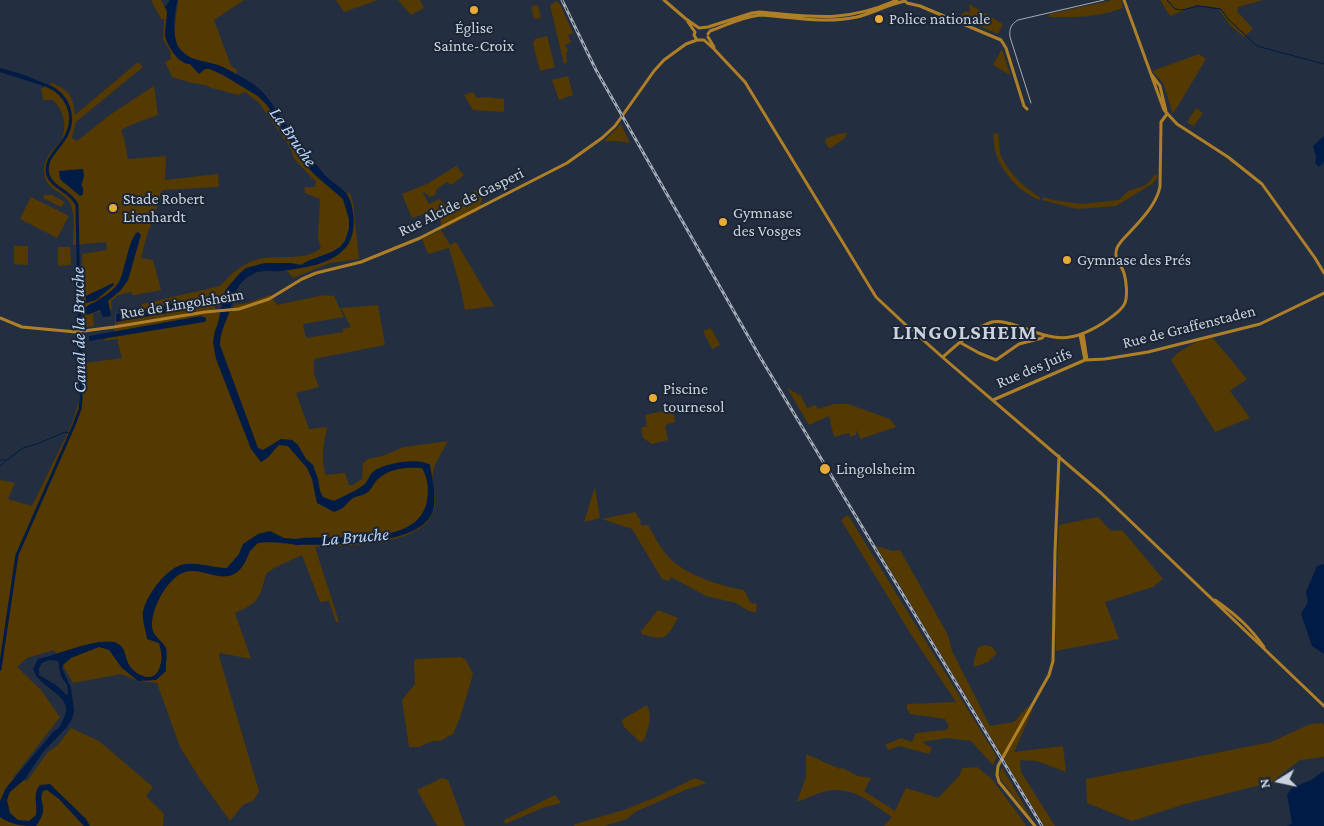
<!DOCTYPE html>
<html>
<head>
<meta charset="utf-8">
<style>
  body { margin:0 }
  #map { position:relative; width:1324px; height:826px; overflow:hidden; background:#232f40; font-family:"Crimson Pro",serif }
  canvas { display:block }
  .north { position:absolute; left:1254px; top:756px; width:50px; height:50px; -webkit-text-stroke:4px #1a2535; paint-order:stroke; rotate:260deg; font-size:14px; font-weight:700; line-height:20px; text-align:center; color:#cbd2dd }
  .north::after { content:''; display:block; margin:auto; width:18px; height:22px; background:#cbd2dd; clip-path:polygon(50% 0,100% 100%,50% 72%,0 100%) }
</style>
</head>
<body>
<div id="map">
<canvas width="1324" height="826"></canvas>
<div class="north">N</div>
</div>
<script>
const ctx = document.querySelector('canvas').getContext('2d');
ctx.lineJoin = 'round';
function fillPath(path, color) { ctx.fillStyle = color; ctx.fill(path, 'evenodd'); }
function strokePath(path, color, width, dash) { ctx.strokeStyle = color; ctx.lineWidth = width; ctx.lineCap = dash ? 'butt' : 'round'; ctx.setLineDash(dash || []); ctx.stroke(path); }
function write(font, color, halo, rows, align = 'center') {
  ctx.font = font + ' "Crimson Pro",serif'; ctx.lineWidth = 4; ctx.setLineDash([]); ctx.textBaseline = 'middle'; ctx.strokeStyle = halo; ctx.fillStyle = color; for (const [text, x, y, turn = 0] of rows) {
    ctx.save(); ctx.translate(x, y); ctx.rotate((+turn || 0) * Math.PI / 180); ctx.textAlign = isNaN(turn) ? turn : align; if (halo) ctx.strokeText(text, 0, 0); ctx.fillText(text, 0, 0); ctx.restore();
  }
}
fillPath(new Path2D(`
  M151 0H161L167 11V21L172 50 179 60 190 64 199 73 205 69H210L223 75 258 96 267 105 303 161 314 174 343 199 349 219V229L345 241 340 247 332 252 308 261 301 265 290 263H265L246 269 229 285 225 291 221 306H215L216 313 232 312 234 305 247 303 270 295 277 305 324 295 334 296 344 317 303 324 306 338 343 332V329L351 327 341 308 378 305 385 345 314 359V374L319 387 296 393 309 429 327 427C324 444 320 458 326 475L345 473 349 485H353L362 479 363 463 368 459 382 456 404 447 448 441C444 449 434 464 433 472 431 484 438 496 434 510 423 547 346 545 315 547L339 622H336L329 601 320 602 302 555 274 568 266 574C259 599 260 602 235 613L251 659 220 653 219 656 259 791 254 800 243 805 230 821 202 782 180 747 157 683 138 681 121 674 73 683 54 650 27 658 17 667 41 690 60 717 13 778 27 781 48 752 58 745 71 728 99 741 153 787 146 796 164 814 163 826H0V480L15 483 8 499 32 506 71 426 79 401 78 364 122 358 117 339 103 341 115 330V314L141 309 142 304 220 286C231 273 246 260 265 258 280 256 309 260 321 248L318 237 320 199 305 193 304 187H315L316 182 294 159 290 147 259 103 245 92 238 95 212 88 205 85 192 83 172 77 165 62 171 59 170 51 163 39 164 19H161Z
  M178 0H244L214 20 231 66 237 70 236 75 223 67 188 57 178 47 174 34Z
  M336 0H378L344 12Z
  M398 0H420L424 8 411 15Z
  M1113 0H1121L1123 8C1099 17 1075 18 1049 17V14Z
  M1160 0H1263L1238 7 1237 11 1253 29 1244 37 1231 26 1218 8 1197 5 1170 16Z
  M557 1 560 4 573 33 568 35 571 42 565 45 568 51 566 52 567 63 564 64 550 5Z
  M969 4 1003 24 998 34 958 17 966 11 970 13Z
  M538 5 541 18 534 19 531 6Z
  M547 36 555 67 540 71 533 44 535 39Z
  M1002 49 1010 74V75L993 65Z
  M1199 54 1206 59 1173 114 1163 83 1152 71Z
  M138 62 143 67 76 122 72 138 77 141 111 114 154 86 158 115 133 124 121 130 124 138 128 159 166 156 165 180 218 174 219 187 162 190C156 213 146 234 141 258L153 260 161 290 135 295H132L131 292 118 295 111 301 112 309 93 313 94 326 84 327 82 254 107 250 106 242 73 245C73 232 76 215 70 203 63 190 43 191 44 168 46 151 60 147 63 135 67 122 62 108 53 100H43L41 89 52 83C70 90 73 97 75 115ZM69 169 83 173V181L81 186 83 188 76 191 61 181Z
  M568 76 573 95 559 100 552 80Z
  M473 92 477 98 486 97 504 99V112L473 110 464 95Z
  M1196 108 1203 113 1194 126 1187 122Z
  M621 124 630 143 616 141H604Z
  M847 133 845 138 831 148H829L825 142V139L837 134Z
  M998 133C999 139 999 146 1000 153 1005 169 1025 189 1040 197V200C1020 193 1000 171 995 150 994 145 994 139 993 134Z
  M456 166 464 175 451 185 447 182 437 189 435 195 430 197 424 192 423 193 429 204 439 199 450 208 478 189 483 198 478 211 441 230 450 245 456 242 494 306 465 310 460 286 449 248 428 254 422 239 441 230V221L433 211 412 218 402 194 429 183Z
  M1155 174 1158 177 1152 184 1116 206 1077 209 1042 200 1043 197 1053 200 1082 204 1119 200 1128 191 1144 186 1150 181Z
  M347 193H350L353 203 359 259 330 263 293 278 286 270C310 267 333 263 349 244L350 201Z
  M44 195H52L65 202 61 207 43 198Z
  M31 197 69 216 57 238 20 219Z
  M14 246H28V265L14 264Z
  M58 247H70L71 265 58 266Z
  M711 328 720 345 712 349 703 331Z
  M1212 337 1247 379 1230 391 1250 418 1215 432 1171 360 1176 355V354L1194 343Z
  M787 388 801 396 807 408 816 405 818 409 834 404H848L890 419 896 427 860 439 857 430 856 435 850 437 849 433 834 437 829 416 809 425Z
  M673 409 675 422 665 425 668 440 652 444 643 438 641 428 647 426 645 415Z
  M595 487 600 518 584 522Z
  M636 512 638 518H640L641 526 648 525C654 535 659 546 667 555 682 574 720 586 744 590L751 603 757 604 756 613 747 610 736 603 706 596 671 577 669 581 662 579 632 529 602 519Z
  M848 515 997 757 993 765 971 741 947 738 922 742 932 748 929 754 899 746 889 750 885 745 901 738 912 742 916 733 946 730 949 726 945 719 910 714 907 709V704L956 702 912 636 841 520Z
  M1098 517 1111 531 1122 530 1163 579 1153 587 1105 602 1119 639 1056 651 1055 619 1059 525Z
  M876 546 893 551 900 550 948 635 952 651 990 726 1014 722 1027 707 1033 709 1014 752 1063 746 1066 772 1037 761 1020 760 1021 772 1055 826H1044Z
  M658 610 678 618C665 640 666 641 641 634V631Z
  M986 645 992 647 997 653 988 662 974 667V661L978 647Z
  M461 657 466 660 473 674 460 718 453 734 440 741H432L419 747H409L402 700 415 684 414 661 416 659Z
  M647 705C653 716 648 730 644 740L640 742 624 727 622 722 623 719Z
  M1322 723 1324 725V757L1300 760 1272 782 1182 805 1132 821 1087 803 1086 779 1271 742 1310 724Z
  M806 754 840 769 842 768 858 776 871 778 864 791 895 811 906 788 938 798 960 775 962 768 977 767 992 779 1026 825 1025 826H884L892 817C869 802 852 784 823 792 814 794 806 799 797 802L806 777Z
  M1001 768 1003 769 1033 821 1001 780 999 775Z
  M442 778 448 780 465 826H437L417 790Z
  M695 778 707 783 685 790 635 812 627 819 604 826H574L575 824 624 810 656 797Z
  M555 795 561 803 545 807 505 824 504 820Z`), '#543900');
fillPath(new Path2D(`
  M170 0H178C174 11 172 38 179 48 190 63 208 60 223 67 233 72 244 78 253 84 268 94 274 108 284 122 297 139 310 156 323 173 332 184 347 188 351 203 365 257 323 266 280 271 270 272 261 269 251 275 235 284 234 298 229 313 225 324 220 333 220 345L258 448 263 450 281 439 292 440 298 445 306 459 313 465 318 479 320 491 323 497 334 501C344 496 356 491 365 484 368 480 370 474 374 471 385 463 419 457 430 465 432 479 437 496 433 511 421 548 327 544 296 545 290 543 264 541 258 543 256 545 252 549 250 551 246 560 243 570 232 575 219 580 204 570 191 571 170 571 151 608 152 626 152 636 162 640 166 648 168 655 165 664 166 671L156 680 138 681 122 668 109 650 99 647 71 658 63 665 62 668 71 688 74 711 72 719 66 728 43 752 25 779 10 792 7 800 10 813 18 820 29 821 36 815C38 805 32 794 40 785L50 784 86 819 90 826H84L59 799 47 790 43 791C37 804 51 806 36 826 22 826 12 825 0 817V801L6 788 54 731C59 729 59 727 62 722 79 695 40 691 33 669L38 659C55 655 97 638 114 642 115 642 120 645 121 646 125 650 125 655 127 660 129 669 141 678 150 677 156 676 159 671 160 666 163 658 161 651 159 643L147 639C146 631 142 621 143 612 146 596 165 570 181 565 196 561 211 568 227 568L239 554 243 544 258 534 270 531 284 538 296 539C331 533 418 550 427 501 429 489 428 478 422 468 406 467 389 468 377 480 374 483 372 489 368 492 364 495 357 496 353 498 345 504 346 508 334 512L317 503 312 479 307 468 288 446 279 445C272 451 270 458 261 462L251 449 216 359 213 342 215 331 218 323 225 291 239 274 246 268 265 263H290L301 265 308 261 332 252 340 247 345 241 349 229V219L343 199 314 174 303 161 267 105 258 96 223 75 210 69H205L199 74 190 64C180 65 166 45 165 35 165 27 167 19 167 11L165 7ZM49 660 58 661 61 676 67 685 68 693 67 695 56 685 39 675V668L42 663Z
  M0 68 22 74 51 86 50 88 0 72Z
  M1324 136V162L1319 167 1315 163 1316 157 1313 146Z
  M83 169 84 176 81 185 83 188V194L80 196 60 179 59 171Z
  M138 232 141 235 128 280 121 290 108 301 111 316 103 317 100 310 87 315 85 309C89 303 93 304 98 300 105 296 115 289 119 282 125 271 129 236 138 232Z
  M113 283 114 285 96 300 86 303V296Z
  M208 298 209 304 202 307 116 322V314Z
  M201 316 206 318V321L204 322 89 341V336Z
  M1324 564V654L1312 646 1301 614 1308 602 1306 592 1317 566Z
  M1324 771V826H1287L1292 823 1287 795 1292 788 1311 780Z`), '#001b45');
strokePath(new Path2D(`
  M1167 0 1175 9 1182 10 1198 6 1221 9 1228 19 1257 46 1324 64
  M0 460H7L23 448 37 444 65 432 69 433
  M0 466 7 460`), '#001b45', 1);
strokePath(new Path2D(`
  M0 669 17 555 74 425 80 409 81 399 77 205C71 191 52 188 48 175 43 158 61 148 67 134 76 115 67 94 48 86`), '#001b45', 3);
strokePath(new Path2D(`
  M664 0 686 19 699 28 708 27 752 13 760 12C813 17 846 23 897 0
  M904 0 907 3 920 6 1001 40 1006 48 1024 106 1027 109
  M1124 0 1164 110 1177 124 1228 157 1262 184 1315 258 1324 273
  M688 22 695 32 694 35 697 40H704
  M708 34 710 31C727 25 742 17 760 15 792 17 825 24 857 17 873 13 889 4 905 1
  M708 37 714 47
  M704 40 714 49 745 82 876 297 909 328 917 331 922 339 948 362 1101 493 1324 706
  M1151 74 1160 86 1166 111
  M0 318 22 327 76 332 114 327 205 312 239 309 269 299 302 279 316 273 361 262 420 238 567 163 602 138 615 126 654 71 664 60 686 44 697 40
  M1083 334 1087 360
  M1080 335 1085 360
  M961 343 979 353 996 360 1019 344 1042 338 1044 336
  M943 357C954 347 977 326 992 322 1001 320 1012 324 1021 327 1055 340 1070 344 1103 323 1110 318 1122 311 1125 303 1128 295 1126 280 1124 273 1121 264 1113 258 1117 248 1119 243 1124 238 1128 234 1141 220 1156 205 1160 187L1161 122 1167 114
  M993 400 1085 360 1105 359 1148 352 1260 324 1324 293
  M1215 600C1235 614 1250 627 1264 647
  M1035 826 999 782 997 775 998 766 1049 675 1053 661 1055 552 1059 456`), '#af7f27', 3);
strokePath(new Path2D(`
  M1031 103 1010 37C1009 29 1011 24 1018 20L1104 0`), '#a4acb8', 1);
const rail = new Path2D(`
  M562 0 596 70 760 357 1042 826`);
strokePath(rail, '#a4acb8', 3);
strokePath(rail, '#1a2535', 1, [4]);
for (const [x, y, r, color] of [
  [474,10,5,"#e9ab38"],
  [879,19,5,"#e9ab38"],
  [113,208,5,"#e9ab38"],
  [723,222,5,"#e9ab38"],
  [1067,260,5,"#e9ab38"],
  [653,398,5,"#e9ab38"],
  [825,469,6,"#e9ab38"]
]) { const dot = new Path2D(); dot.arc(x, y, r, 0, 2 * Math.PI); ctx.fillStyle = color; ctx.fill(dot); strokePath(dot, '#1a2535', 2); }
write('16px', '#cbd2dd', '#1a2535', [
  ["Police nationale",889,19],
  ["Église",474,28,"center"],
  ["Sainte-Croix",474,46,"center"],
  ["Stade Robert",123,199],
  ["Lienhardt",123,217],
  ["Gymnase",733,213],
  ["des Vosges",733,231],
  ["Gymnase des Prés",1077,260],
  ["Piscine",663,389],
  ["tournesol",663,407],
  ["Lingolsheim",836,469]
], 'left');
write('16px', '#cbd2dd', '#1a2535', [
  ["Rue Alcide de Gasperi",461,202,-26],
  ["Rue de Lingolsheim",182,304,-9],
  ["Rue de Graffenstaden",1189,327,-14],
  ["Rue des Juifs",1034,368,-23]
]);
write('italic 18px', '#bbd4f7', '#1a2535', [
  ["La Bruche",293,137,55],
  ["Canal de la Bruche",79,330,-91],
  ["La Bruche",355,537,-5]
]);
ctx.letterSpacing = '1px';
write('bold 21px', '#cbd2dd', '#1a2535', [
  ["LINGOLSHEIM",965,333]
]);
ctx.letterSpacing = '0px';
</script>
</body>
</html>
